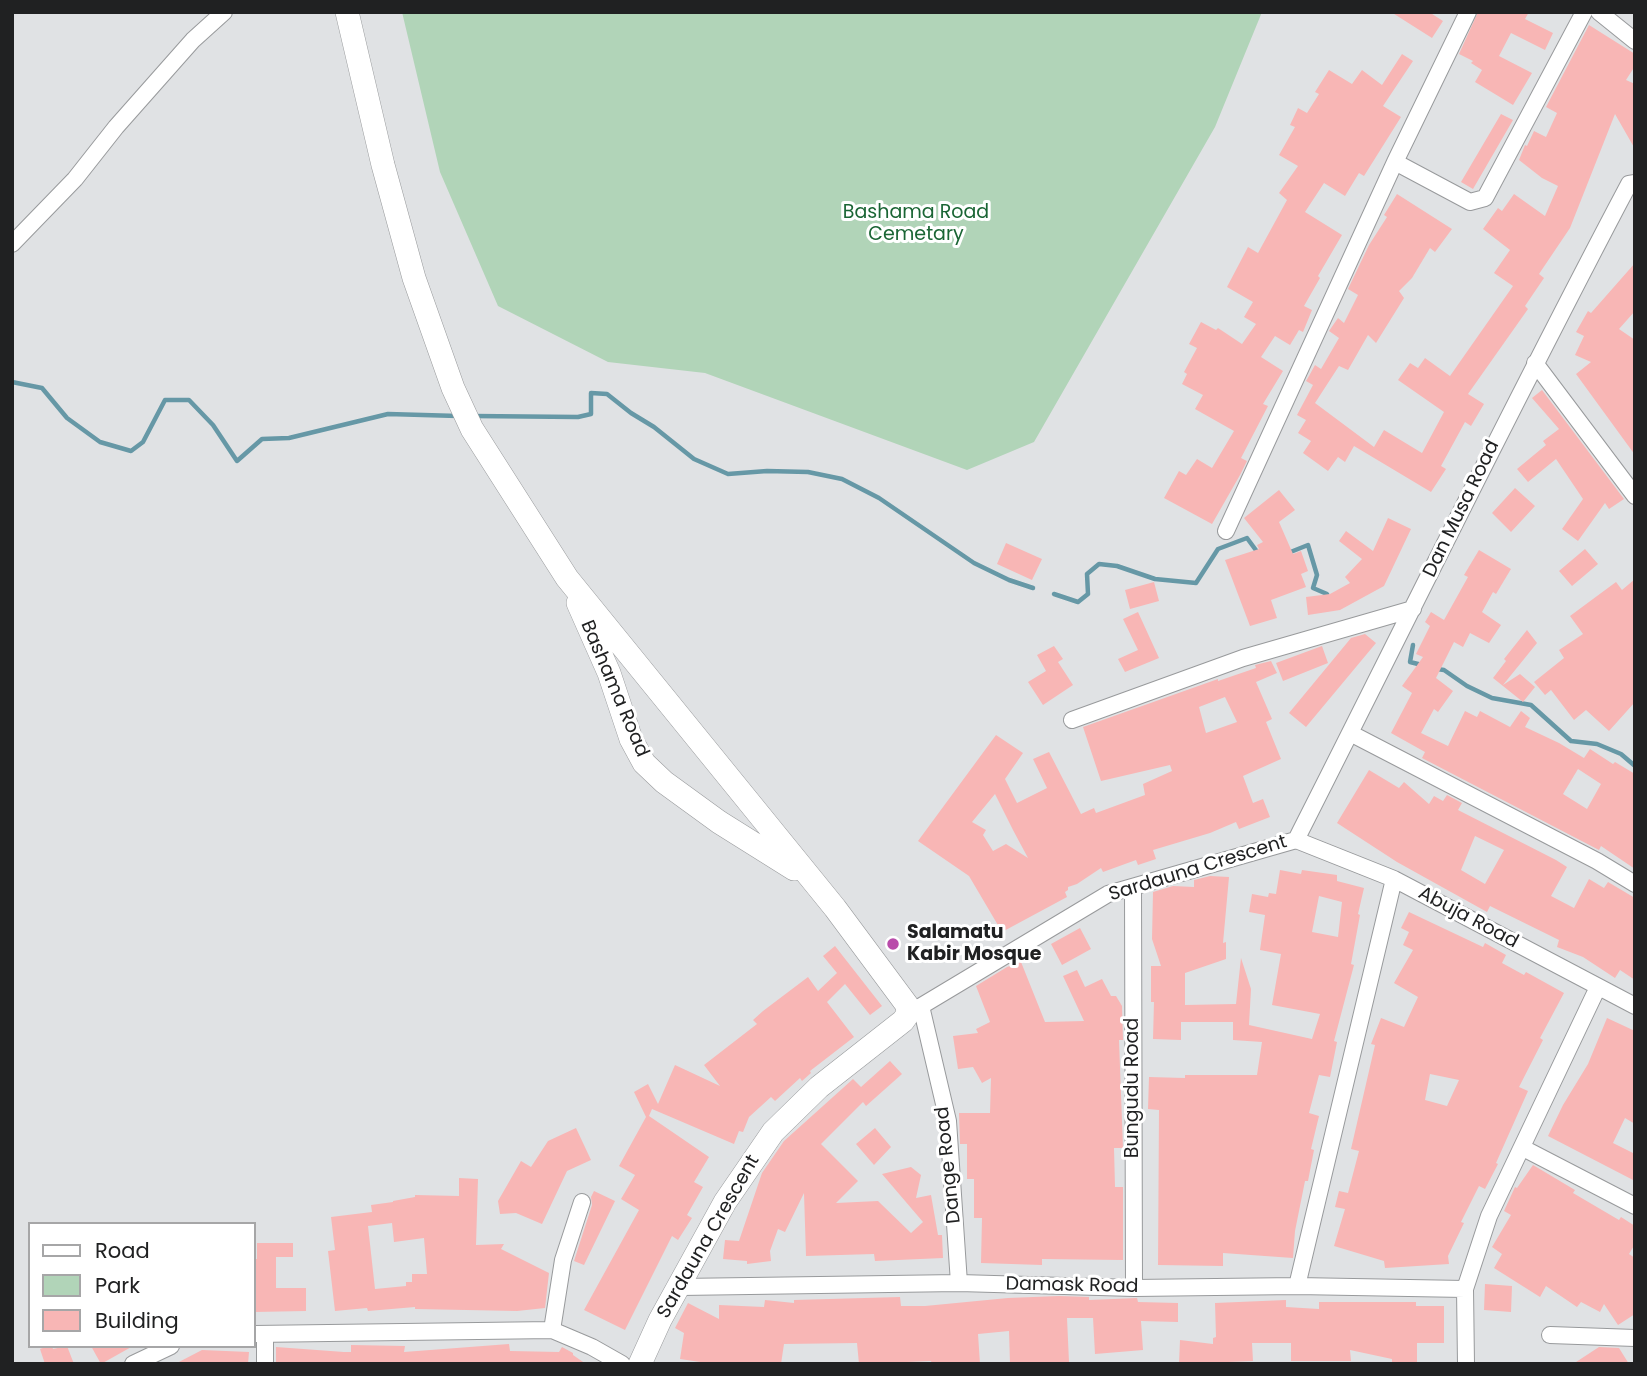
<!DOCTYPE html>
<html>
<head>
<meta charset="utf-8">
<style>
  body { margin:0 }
  #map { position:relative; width:1647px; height:1376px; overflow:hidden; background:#e0e2e4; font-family:Poppins,sans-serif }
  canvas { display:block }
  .frame { position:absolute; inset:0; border:14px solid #202122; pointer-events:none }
  .legend { position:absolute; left:28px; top:1222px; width:228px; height:126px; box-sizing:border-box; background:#fff; border:2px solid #a6a6a7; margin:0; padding:9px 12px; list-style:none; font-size:21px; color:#202122 }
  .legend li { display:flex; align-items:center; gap:14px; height:35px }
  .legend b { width:35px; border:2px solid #a6a6a7 }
</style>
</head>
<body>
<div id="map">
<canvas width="1647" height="1376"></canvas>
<div class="frame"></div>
<ul class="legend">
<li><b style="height:9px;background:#fff"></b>Road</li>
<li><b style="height:19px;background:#b1d4b8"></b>Park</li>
<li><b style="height:19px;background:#f8b6b5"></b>Building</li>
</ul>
</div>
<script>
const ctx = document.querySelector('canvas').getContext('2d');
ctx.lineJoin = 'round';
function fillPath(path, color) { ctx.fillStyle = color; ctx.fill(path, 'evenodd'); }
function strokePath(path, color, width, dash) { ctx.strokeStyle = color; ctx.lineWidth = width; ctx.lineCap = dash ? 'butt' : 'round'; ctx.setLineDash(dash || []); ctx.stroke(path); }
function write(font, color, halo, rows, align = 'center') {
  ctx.font = font + ' Poppins,sans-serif'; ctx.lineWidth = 6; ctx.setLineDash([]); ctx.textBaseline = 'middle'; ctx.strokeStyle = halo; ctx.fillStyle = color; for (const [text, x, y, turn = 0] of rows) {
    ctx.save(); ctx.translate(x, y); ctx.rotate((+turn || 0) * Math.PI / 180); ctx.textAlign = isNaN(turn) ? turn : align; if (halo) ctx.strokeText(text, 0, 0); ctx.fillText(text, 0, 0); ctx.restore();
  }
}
fillPath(new Path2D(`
  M402 12H1262L1215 127 1034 442 967 470 705 373 608 362 498 306 440 172Z`), '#b1d4b8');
strokePath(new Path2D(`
  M12 382 42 388 67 418 100 442 131 451 143 442 165 400H189L213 425 237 461 262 439 289 438 388 414 458 416
  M473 416 578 417 591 414V393L607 394 631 413 654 427 694 459 728 474 767 471 808 472 842 479 879 498 974 563 1009 580 1033 588
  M1288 553 1308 545 1317 575 1313 588 1327 594
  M1054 594 1078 602 1088 594 1087 574 1099 564 1117 566 1155 579 1196 583 1218 549 1247 538 1258 553
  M1413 645 1410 662 1422 665
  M1437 669 1444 670 1467 686 1492 698 1531 705 1571 741 1597 744 1621 754 1635 766`), '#6698a6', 4.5);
fillPath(new Path2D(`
  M1391 12H1429L1443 21 1432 38Z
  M1478 12H1529L1525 19 1553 33 1545 50 1511 33 1499 56 1532 73 1513 105 1475 82 1482 70 1471 63 1473 61 1459 54Z
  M1589 25 1635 54V66L1626 80 1635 84V149L1615 114 1570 228 1539 274 1544 278 1525 306 1528 309 1468 394 1484 404 1471 426 1465 422 1441 466 1446 469 1431 492 1354 446 1345 462 1338 457 1328 471 1303 453 1311 441 1298 433 1306 420 1297 415 1313 385 1306 381 1309 376 1315 365 1321 369 1339 338 1329 331 1338 318 1344 323 1358 295 1348 289 1369 245 1387 217 1384 215 1397 194 1452 229 1435 252 1430 248 1412 278 1399 291 1404 298 1376 343 1368 335 1348 370 1339 366 1315 403 1374 447 1384 430 1422 453 1444 412 1398 380 1410 363 1418 368 1425 358 1450 376 1513 286 1494 273 1510 250 1483 229 1498 208 1502 211 1514 194 1545 216 1558 186 1542 178 1519 160 1525 145 1527 146 1534 131 1546 137 1557 113 1546 107Z
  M1402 54 1413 61 1383 106 1401 117 1364 176 1359 173 1345 196 1324 183 1305 212 1342 235 1318 276 1320 278 1304 306 1312 310 1303 332 1299 330 1290 345 1275 336 1261 357 1283 371 1263 404 1268 406 1241 458 1247 461 1240 475 1212 524 1164 498 1179 471 1186 475 1197 459 1212 468 1234 431 1195 409 1203 395 1182 384 1187 374 1184 372 1197 348 1189 344 1201 322 1216 330 1218 328 1242 344 1256 324 1244 317 1253 302 1227 287 1248 247 1258 253 1287 200 1279 193 1298 166 1279 155 1295 127 1290 125 1298 108 1307 113 1319 94 1315 92 1329 70 1352 84 1362 70 1382 85Z
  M1501 114 1513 120 1473 189 1461 182Z
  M1635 263V311L1619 329 1635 340V455L1576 374 1591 362 1575 355 1584 336 1576 332 1588 311 1591 313Z
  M1542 390 1624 499 1609 509 1605 503 1578 541 1562 529 1583 499 1556 459 1528 482 1517 469 1546 445 1543 441 1559 429 1532 398Z
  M1515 488 1535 506 1511 532 1492 513Z
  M1279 490 1295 510 1279 522 1293 554 1301 551 1308 571 1301 574 1306 587 1271 600 1277 618 1250 626 1225 560 1259 549 1257 545 1263 542 1244 518Z
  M1388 518 1411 529 1384 586 1340 610 1308 615 1306 597 1330 594 1350 583 1345 577 1362 559 1339 541 1346 531 1373 551Z
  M1006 543 1042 559 1032 580 997 564Z
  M1585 549 1598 564 1572 586 1559 571Z
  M1479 550 1511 569 1496 594 1493 592 1482 612 1501 625 1489 643 1470 633 1463 647 1454 642 1436 678 1453 691 1438 712 1434 709 1421 733 1448 746 1465 711 1477 717 1480 711 1510 727 1521 711 1530 718 1525 727 1559 743 1584 758 1590 749 1613 764 1615 762 1635 774V869L1601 846 1599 850 1422 758 1425 752 1391 733 1412 693 1402 686 1423 657 1416 654 1430 626 1425 622 1431 612 1444 620 1468 577 1464 575ZM1578 769 1601 784 1587 809 1563 794Z
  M1635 579V702L1609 731 1586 710 1574 720 1551 690 1545 695 1534 682 1564 658 1559 650 1583 634 1570 616 1616 582 1622 590Z
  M1154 582 1159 601 1130 609 1125 590Z
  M1138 612 1159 658 1125 672 1118 659 1138 650 1123 619Z
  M1527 630 1537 643 1503 685 1520 674 1535 687 1523 702 1493 678 1506 661 1504 659Z
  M1365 634 1376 643 1306 727 1289 713 1351 638Z
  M1054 646 1063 659 1058 662 1073 685 1043 705 1028 682 1046 671 1037 655Z
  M1322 646 1328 663 1283 681 1276 663Z
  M1271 661 1277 673 1256 682 1272 719 1266 722 1281 759 1243 776 1253 803 1263 799 1270 817 1239 829 1236 822 1210 833 1153 850 1156 859 1138 865 1136 860 1103 872 1101 868 1077 884 1068 887V890L1065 892 1067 897 1002 932 969 876 918 841 996 735 1023 753 1005 779 1017 803 1047 788 1033 759 1049 752 1081 814 1094 808 1096 813 1145 795 1143 784 1172 771 1170 765 1101 781 1083 727 1218 679V681L1256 668 1255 665ZM1225 697 1237 722 1206 733 1199 707ZM995 794 1013 830 1028 858 1006 844 993 851 983 835 986 830 972 822Z
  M1369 770 1399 788 1404 782 1429 804 1434 796 1443 801 1447 795 1462 803 1458 810 1556 860 1567 867 1551 896 1574 908 1589 879 1604 888 1608 882 1635 898V980L1620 970 1615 978 1583 957 1557 947 1559 940 1490 906 1487 912 1397 862 1337 823ZM1475 836 1504 850 1485 884 1461 870Z
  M1280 870 1301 874 1302 870 1337 875V881L1364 888 1358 914 1360 915 1351 964 1354 965 1334 1041 1337 1042 1330 1077 1319 1075 1309 1113 1319 1116 1311 1149 1314 1150 1308 1181H1305L1295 1231 1293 1258 1223 1253V1266L1158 1265 1159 1110 1148 1109 1149 1077 1185 1078V1075H1257L1262 1042 1233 1040V1022H1181V1040L1153 1039 1154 1002H1151V966H1161L1152 939 1153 892 1173 886 1194 887V880L1210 876 1229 877 1223 943 1226 942V959L1185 973V1005L1236 1004 1241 958 1251 989 1249 1025 1312 1039 1320 1014 1272 1005 1281 954 1260 950 1265 915 1249 912 1252 894 1268 897 1269 893 1276 894ZM1319 896 1342 902 1338 937 1312 932Z
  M1409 912 1483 947 1485 943 1506 955 1502 963 1524 975 1526 972 1564 993 1540 1038 1543 1040 1519 1087 1528 1091 1496 1163 1498 1164 1485 1189 1479 1186 1461 1222 1464 1223 1448 1256 1449 1264 1385 1268 1384 1261 1334 1246 1345 1209 1335 1207 1339 1191 1348 1193 1359 1151 1351 1149 1375 1045 1371 1044 1381 1018 1404 1027 1418 997 1394 983 1413 950 1403 945 1409 932 1401 928ZM1430 1074 1459 1080 1447 1106 1425 1100Z
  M1080 928 1091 949 1062 965 1051 944Z
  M835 946 882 1006 870 1015 845 984 827 1002 854 1037 810 1071 811 1073 802 1081 800 1078 775 1101 771 1097 749 1117 743 1132 739 1131 734 1144 652 1109 649 1116 709 1157 694 1182 703 1187 687 1215 692 1218 678 1240 672 1236 625 1330 584 1310 639 1210 621 1199 635 1175 619 1166 646 1117 634 1092 648 1084 658 1104 675 1065 720 1086 704 1065 757 1024 753 1020 763 1011 808 977 818 991 837 973 823 956Z
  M1021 962 1045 1022 1084 1021 1063 976 1077 970 1085 987 1102 979 1111 996H1116L1122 1006 1123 1040H1119L1123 1148H1114L1115 1187H1123V1260L1042 1259V1265L981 1263 982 1218H974V1179H967V1144H960L959 1113H990L991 1078 982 1083 973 1067 958 1069 953 1036 978 1033 976 1029 990 1022 976 986 1007 967Z
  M1607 1018 1635 1031V1124L1625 1118 1613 1143 1635 1154V1181L1548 1136 1563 1105 1588 1064Z
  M890 1061 902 1074 866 1106 863 1102 821 1144 858 1181 836 1203 878 1201 911 1233 923 1222 882 1174 911 1167 921 1175 916 1198 931 1195 938 1235H942L943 1258 875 1261 874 1254 806 1256 804 1193 785 1232 778 1229 770 1251 771 1261 747 1264V1261L723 1259 725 1240 739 1241 762 1173 784 1141 853 1079 861 1087Z
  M576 1128 591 1160 567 1171 542 1224 516 1213 500 1214 498 1201 521 1161 531 1167 548 1141Z
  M875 1128 891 1147 874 1165 856 1144Z
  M1533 1165 1575 1190 1573 1193 1619 1220 1621 1217 1635 1226V1244L1629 1254 1635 1258V1314L1618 1325 1604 1304 1600 1312 1581 1302 1577 1307 1546 1286 1540 1297 1494 1268 1502 1254 1492 1247 1511 1215 1504 1211 1515 1187 1517 1188Z
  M459 1178 478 1179 476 1245 504 1244 501 1249 549 1273 545 1308 517 1311 415 1309V1307L368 1311 367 1308 335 1311 328 1251 335 1250 331 1217 372 1212 371 1205 393 1202V1201L415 1197V1195L459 1196ZM392 1223 394 1242 424 1238 427 1274H412V1282H406V1286L375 1289 368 1226Z
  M594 1191 615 1201 584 1265 574 1261 592 1205 591 1197Z
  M257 1243H293V1257H276V1288H306V1311L254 1312V1259H257Z
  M1485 1284 1512 1286 1511 1312 1484 1310Z
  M1059 1296 1089 1297V1300L1137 1298 1138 1302 1178 1303V1322L1141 1321 1143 1350 1095 1354 1093 1318H1067L1069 1362 1022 1364H1010L1009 1331 978 1334 980 1364H932L931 1361 859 1364 857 1343 784 1344 781 1364H714L680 1359 684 1333 675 1328 688 1303 719 1319V1305L764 1307 765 1300 794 1303V1300L900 1297 901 1306H925L1008 1298Z
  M1286 1300V1307L1319 1309V1302H1416V1306H1444V1343H1417V1363L1392 1364V1359L1350 1350 1351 1361H1291V1343H1252L1253 1361 1179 1364 1180 1340 1213 1344V1338L1216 1337 1215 1303Z
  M509 1344 510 1351 559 1352 562 1347 573 1353V1355L586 1364H276V1347L344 1352H351V1345L405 1346 404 1352Z
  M48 1346H52L53 1349 67 1346 74 1364H45L40 1349Z
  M91 1346H133L101 1364Z
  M1599 1347 1619 1348 1629 1364H1573Z
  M202 1350 249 1352 248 1364H175Z`), '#f8b6b5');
const street = new Path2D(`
  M1599 12 1635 41
  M1395 162 1470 202 1485 198 1584 12
  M12 244 75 179 116 127 193 40 224 12
  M1535 363 1635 496
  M1226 531 1395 162 1468 12
  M1072 720 1243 658 1413 609
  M1350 733 1597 861 1635 884
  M1296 840C1407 621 1514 401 1629 184L1635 183
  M1296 840 1394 879 1635 1006
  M1133 887 1134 1288
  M921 1006 948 1121 959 1283
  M908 1014 1108 894 1296 840
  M1523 1148 1635 1206
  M1297 1286 1394 879
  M680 1287 959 1283 1134 1288 1297 1286 1465 1289
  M552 1330 563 1260 582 1202
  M254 1334 552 1330 592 1347 622 1364
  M265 1334V1364
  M1550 1335 1635 1338
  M133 1364 171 1346
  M1466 1364 1465 1289 1489 1216 1598 987`);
const secondary = new Path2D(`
  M347 12 383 165 414 278 453 388 472 429 567 578 835 908 907 1005 908 1014 903 1021 819 1087 773 1132 725 1202 660 1320 640 1364
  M578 603 609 673 631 739 644 763 664 782 719 822 794 869`);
strokePath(street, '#989a9c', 18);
strokePath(secondary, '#989a9c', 24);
strokePath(street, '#fff', 16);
strokePath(secondary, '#fff', 23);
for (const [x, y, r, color] of [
  [893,944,7,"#b94baa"]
]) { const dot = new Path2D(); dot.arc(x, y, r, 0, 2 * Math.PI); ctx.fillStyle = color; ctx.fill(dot); strokePath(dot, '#fff', 2.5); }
write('19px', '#1a6534', '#fff', [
  ["Bashama Road",916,213],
  ["Cemetary",916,235]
]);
write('19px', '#202122', '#fff', [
  ["Dan Musa Road",1462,509,-64],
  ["Bashama Road",614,689,67],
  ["Sardauna Crescent",1198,869,-17],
  ["Abuja Road",1468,918,28],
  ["Bungudu Road",1133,1088,-90],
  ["Dange Road",949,1165,-96],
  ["Sardauna Crescent",709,1237,-60],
  ["Damask Road",1072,1286,1]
]);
write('bold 19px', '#202122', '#fff', [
  ["Salamatu",907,933],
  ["Kabir Mosque",907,955]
], 'left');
</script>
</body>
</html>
